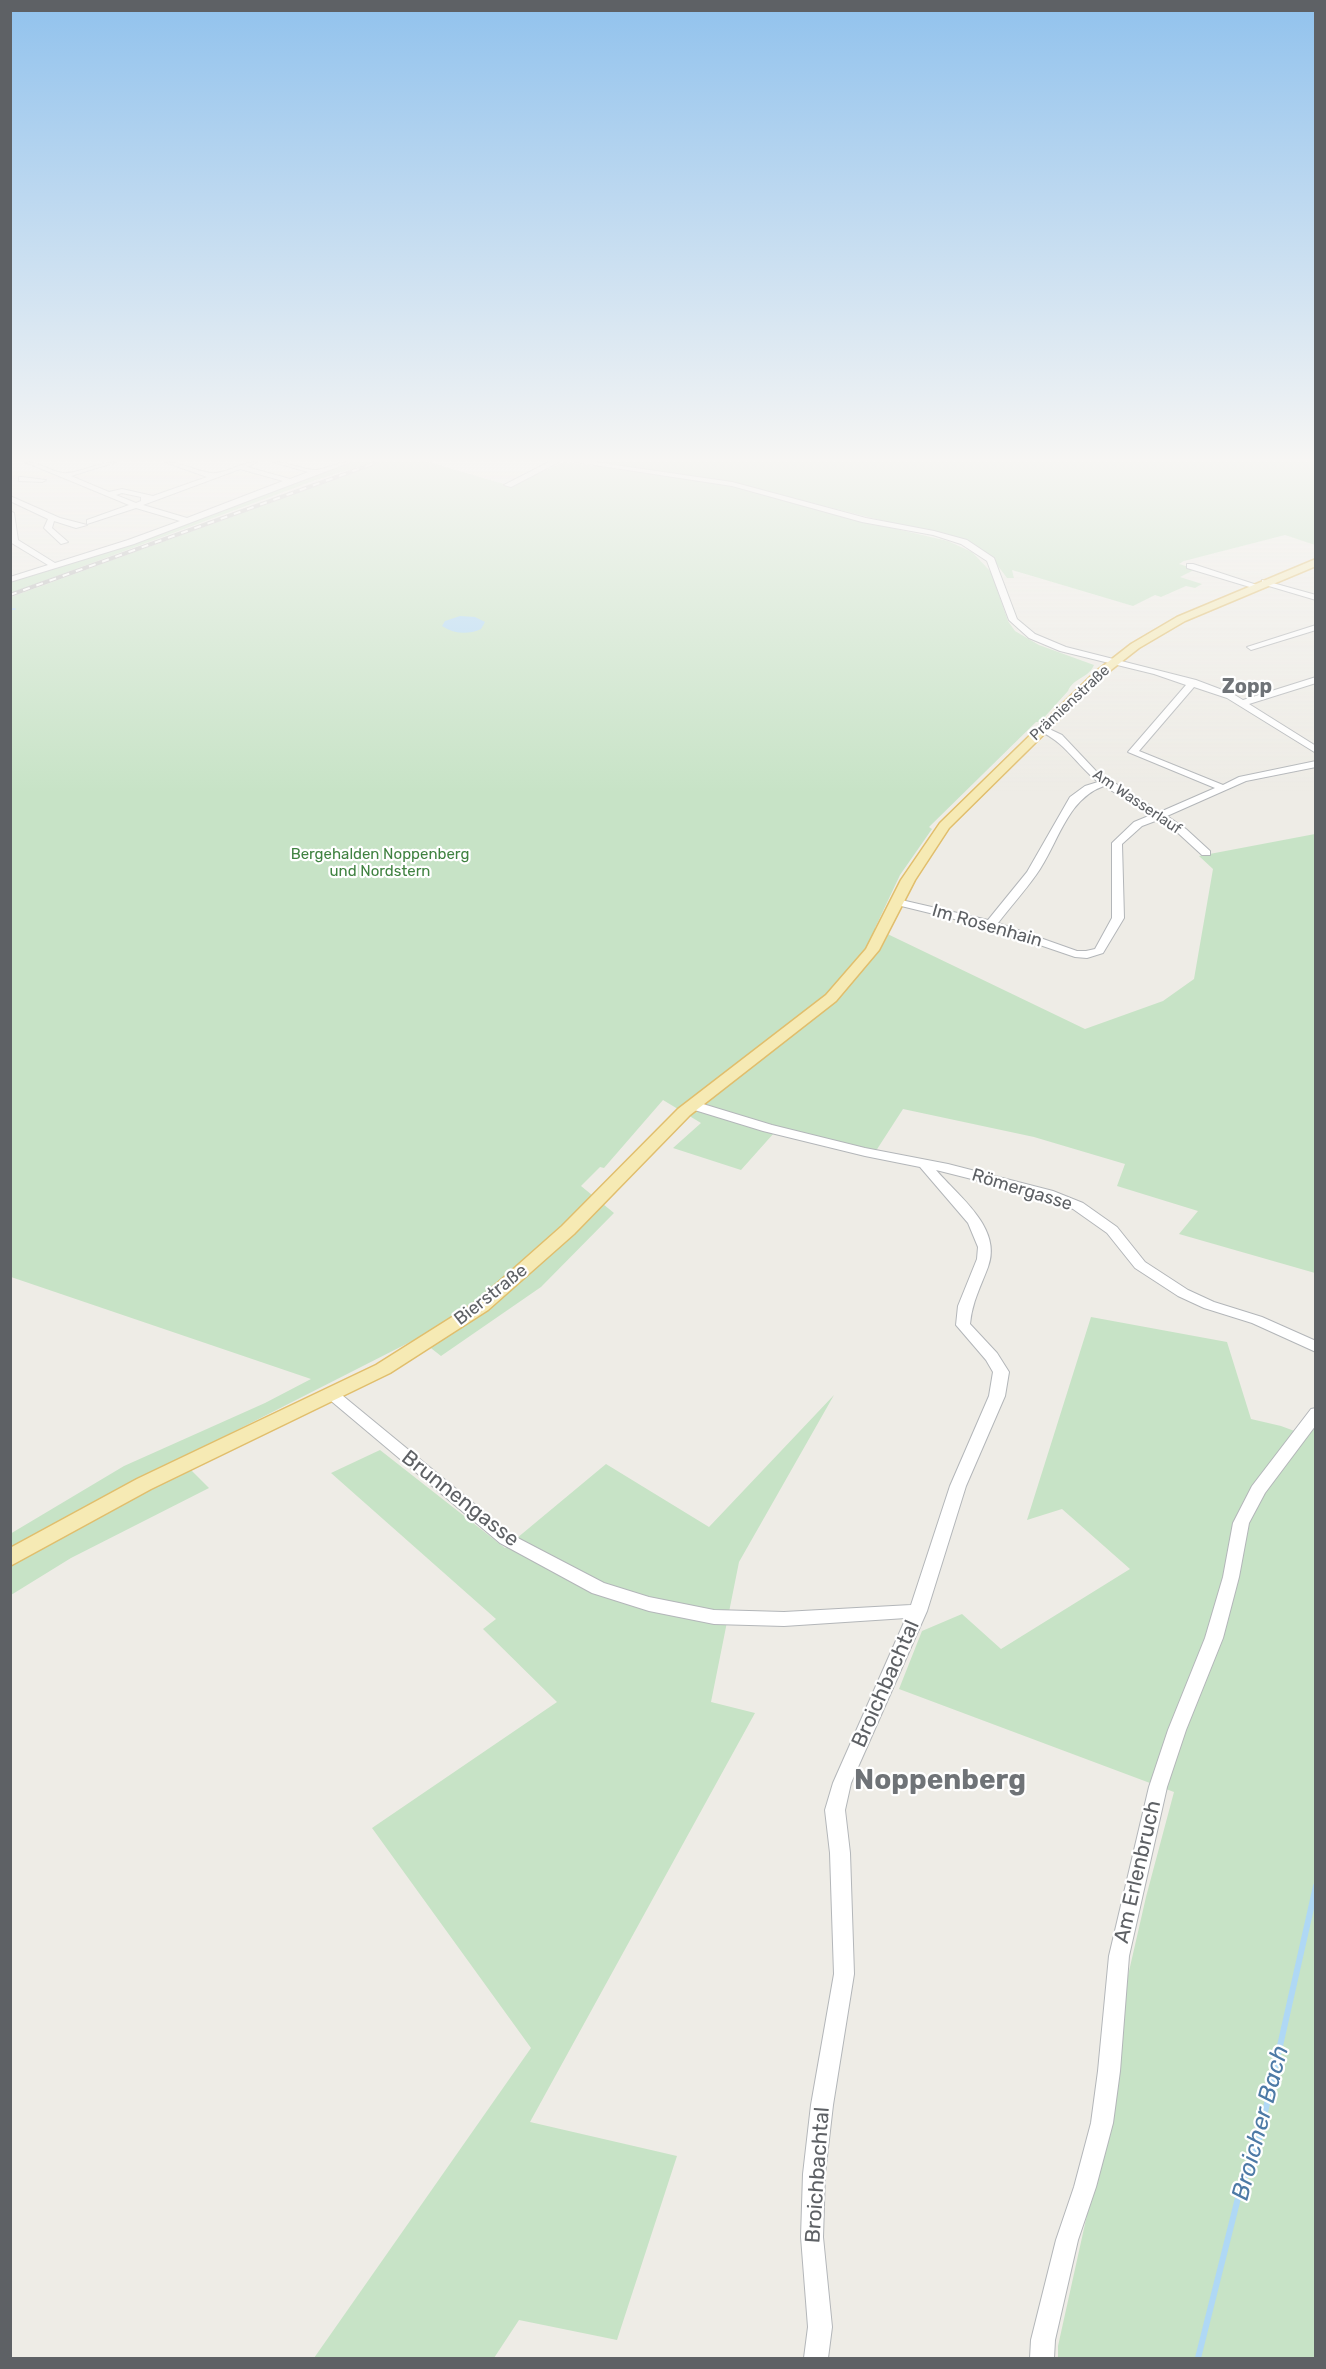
<!DOCTYPE html>
<html>
<head>
<meta charset="utf-8">
<style>
  body { margin:0 }
  #map { position:relative; width:1326px; height:2369px; overflow:hidden; background:#eeece6; font-family:Rubik,sans-serif }
  canvas { display:block }
  .frame { position:absolute; inset:0; border:12px solid #5e6165; pointer-events:none }
</style>
</head>
<body>
<div id="map">
<canvas width="1326" height="2369"></canvas>
<div class="frame"></div>
</div>
<script>
const ctx = document.querySelector('canvas').getContext('2d');
ctx.lineJoin = 'round';
function fillPath(path, color) { ctx.fillStyle = color; ctx.fill(path, 'evenodd'); }
function strokePath(path, color, width, dash) { ctx.strokeStyle = color; ctx.lineWidth = width; ctx.lineCap = dash ? 'butt' : 'round'; ctx.setLineDash(dash || []); ctx.stroke(path); }
function write(font, color, halo, rows, align = 'center') {
  ctx.font = font + ' Rubik,sans-serif'; ctx.lineWidth = 4.5; ctx.setLineDash([]); ctx.textBaseline = 'middle'; ctx.strokeStyle = halo; ctx.fillStyle = color; for (const [text, x, y, turn = 0] of rows) {
    ctx.save(); ctx.translate(x, y); ctx.rotate((+turn || 0) * Math.PI / 180); ctx.textAlign = isNaN(turn) ? turn : align; if (halo) ctx.strokeText(text, 0, 0); ctx.fillText(text, 0, 0); ctx.restore();
  }
}
fillPath(new Path2D(`
  M351 462H374L316 480 11 593V582L136 542Z
  M382 462H428L511 486 564 462 717 481 858 520 948 541 972 552 991 572 1008 621 1015 631 1039 645 1094 665C1089 678 1073 678 1068 691L1040 722H1036L929 827 932 829 900 875 875 928 1085 1029 1163 1001 1194 979 1213 869 1199 856 1315 834V1273L1179 1234 1198 1211 1117 1186 1125 1164 1034 1137 903 1109 872 1157 774 1133 741 1170 673 1148 701 1123 663 1100 604 1168 600 1167 581 1186 614 1213 541 1287 441 1356 418 1338 180 1459 209 1488 71 1558 11 1595 10 1534 124 1466 265 1403 311 1379 11 1277V597Z
  M588 462H1315V545L1285 535 1184 561 1179 564 1196 569 1180 577 1202 584 1195 588 1186 586 1161 597 1155 595 1133 606 1012 570 1014 578H1007L992 558 968 542 720 480Z
  M1091 1317 1227 1342 1251 1419 1281 1426 1308 1436 1315 1427V2358H1058V2346L1121 2061 1127 1980 1146 1897 1174 1792 899 1689 922 1631 962 1614 1001 1649 1130 1569 1062 1509 1027 1520Z
  M834 1395 739 1562 711 1702 755 1713 530 2122 677 2156 617 2340 519 2320 494 2358H314L531 2048 372 1828 557 1702 483 1629 496 1619 331 1473 380 1450 505 1548 606 1464 709 1527Z`), '#c7e3c6');
fillPath(new Path2D(`
  M460 616 475 617 485 622 481 629C468 635 454 634 442 626L445 621Z`), '#afd8f5');
strokePath(new Path2D(`
  M10 609H15`), '#afd8f5', 2);
strokePath(new Path2D(`
  M1198 2358 1239 2194 1259 2139 1316 1886`), '#afd8f5', 6);
const minor = new Path2D(`
  M25 462C40 462 49 471 63 473 74 475 99 462 116 462L71 476 109 492 122 489 153 496 207 477 165 462C182 462 195 471 211 473 223 475 242 462 257 462L247 467 290 479 308 472 273 462C288 462 305 471 317 470 329 468 338 462 351 462L134 544 10 582V577L48 565 10 542V511L14 513 18 540 55 563 128 540 180 521 136 508 87 524V520L129 505ZM240 469 283 481 187 518 143 505ZM122 493 141 497V501L136 503 116 495Z
  M549 462H559L511 487 504 485Z
  M575 462H594L732 482 866 518 934 531 967 540 994 558 1017 619 1035 634 1066 647 1196 680 1233 694 1243 700 1316 677V683L1249 704 1316 746V753L1227 698 1194 687 1139 751 1223 785 1239 777 1316 761V767L1246 781 1167 816 1186 829 1210 851V855H1202L1178 833 1158 820 1142 826 1122 844 1124 918 1103 953 1087 958 1075 957 987 927 893 904V900L897 899 988 920 1027 872 1070 797 1085 786 1098 782C1077 765 1064 741 1039 731V727H1045L1062 735 1096 771 1160 812 1215 788 1128 752 1186 685 1154 674 1060 651 1029 638 1009 620 987 561 961 544 933 535 862 522 732 486ZM1104 786 1151 815 1134 822 1112 843V918L1095 949 1086 951H1077L998 923C1010 907 1024 892 1036 875 1058 845 1066 799 1104 786Z
  M22 477 46 480 42 482 19 481V477Z
  M10 496 60 518 87 525 76 528 54 521 52 528 68 542 61 544 44 528 48 519 10 501Z
  M1187 564H1193L1260 586 1253 588 1187 568Z
  M1262 580 1316 595V600L1262 584Z
  M1316 625V630L1251 650 1247 647Z
  M693 1101 772 1125 865 1148 948 1164 1053 1191 1083 1203 1117 1227 1145 1262 1188 1290 1214 1302 1262 1317 1316 1341V1352L1252 1323 1204 1308 1178 1296 1135 1268 1107 1233 1073 1209 1043 1197 936 1170C958 1196 1003 1228 988 1267 981 1286 972 1302 970 1324L997 1353 1009 1372 1005 1396 966 1486 927 1611 851 1783 845 1810 850 1853 854 1974 833 2105 825 2174 823 2237 832 2327 828 2358H804L808 2327 801 2237 803 2174 811 2105 834 1974 830 1853 825 1810 833 1783 906 1618 784 1626 714 1624 649 1611 592 1593 500 1543 324 1395 327 1391H337L512 1535 604 1583 649 1597 714 1610 784 1612 911 1605 950 1486 989 1396 993 1372 986 1360 956 1325 958 1306 977 1259 978 1247 968 1223 920 1167 865 1156 763 1131 688 1108 687 1105Z
  M1316 1408V1425L1265 1493 1249 1523 1239 1577 1223 1638 1186 1730 1167 1787 1129 1956 1120 2071 1113 2123 1096 2187 1078 2240 1055 2340 1054 2358H1030L1031 2340 1056 2240 1074 2187 1091 2123 1098 2071 1109 1956 1149 1787 1168 1730 1205 1638 1223 1577 1233 1523 1252 1486 1311 1409Z`);
const major = new Path2D(`
  M1316 559V566L1185 621 1139 648 1102 677 949 828 915 880 879 950 836 1001 690 1115 574 1234 488 1310 390 1373 151 1489 10 1566V1548L137 1479 376 1365 476 1302 562 1226 678 1109 826 995 866 949 901 880 940 823 1094 673 1131 644 1177 617Z`);
strokePath(minor, '#b3b6b9', 2);
strokePath(major, '#e1be6c', 3);
fillPath(minor, '#fff');
fillPath(major, '#f6eab4');
const rail = new Path2D(`
  M10 595 378 462`);
strokePath(rail, '#b4b5b5', 4);
strokePath(rail, '#fff', 2, [7]);
const sky = ctx.createLinearGradient(0, 0, 0, 794);
sky.addColorStop(0, '#91c2ed');
sky.addColorStop(0.58, '#f7f6f4');
sky.addColorStop(1, '#f7f6f400');
ctx.fillStyle = sky;
ctx.fillRect(0, 0, 1326, 794);
write('15px', '#5e6165', '#fff', [
  ["Prämienstraße",1070,703,-43],
  ["Am Wasserlauf",1137,802,34]
]);
write('15px', '#408241', '#fff', [
  ["Bergehalden Noppenberg",380,855],
  ["und Nordstern",380,872]
]);
write('18px', '#5e6165', '#fff', [
  ["Im Rosenhain",987,926,16],
  ["Römergasse",1022,1190,17],
  ["Bierstraße",491,1295,-38]
]);
write('bold 20px', '#6f7377', '#fff', [
  ["Zopp",1247,687]
]);
write('21px', '#5e6165', '#fff', [
  ["Brunnengasse",460,1499,38],
  ["Broichbachtal",886,1684,-66],
  ["Am Erlenbruch",1138,1872,-77],
  ["Broichbachtal",818,2175,-86]
]);
write('italic 24px', '#4d7aa6', '#fff', [
  ["Broicher Bach",1261,2123,-75]
]);
write('bold 28px', '#6f7377', '#fff', [
  ["Noppenberg",940,1781]
]);
</script>
</body>
</html>
